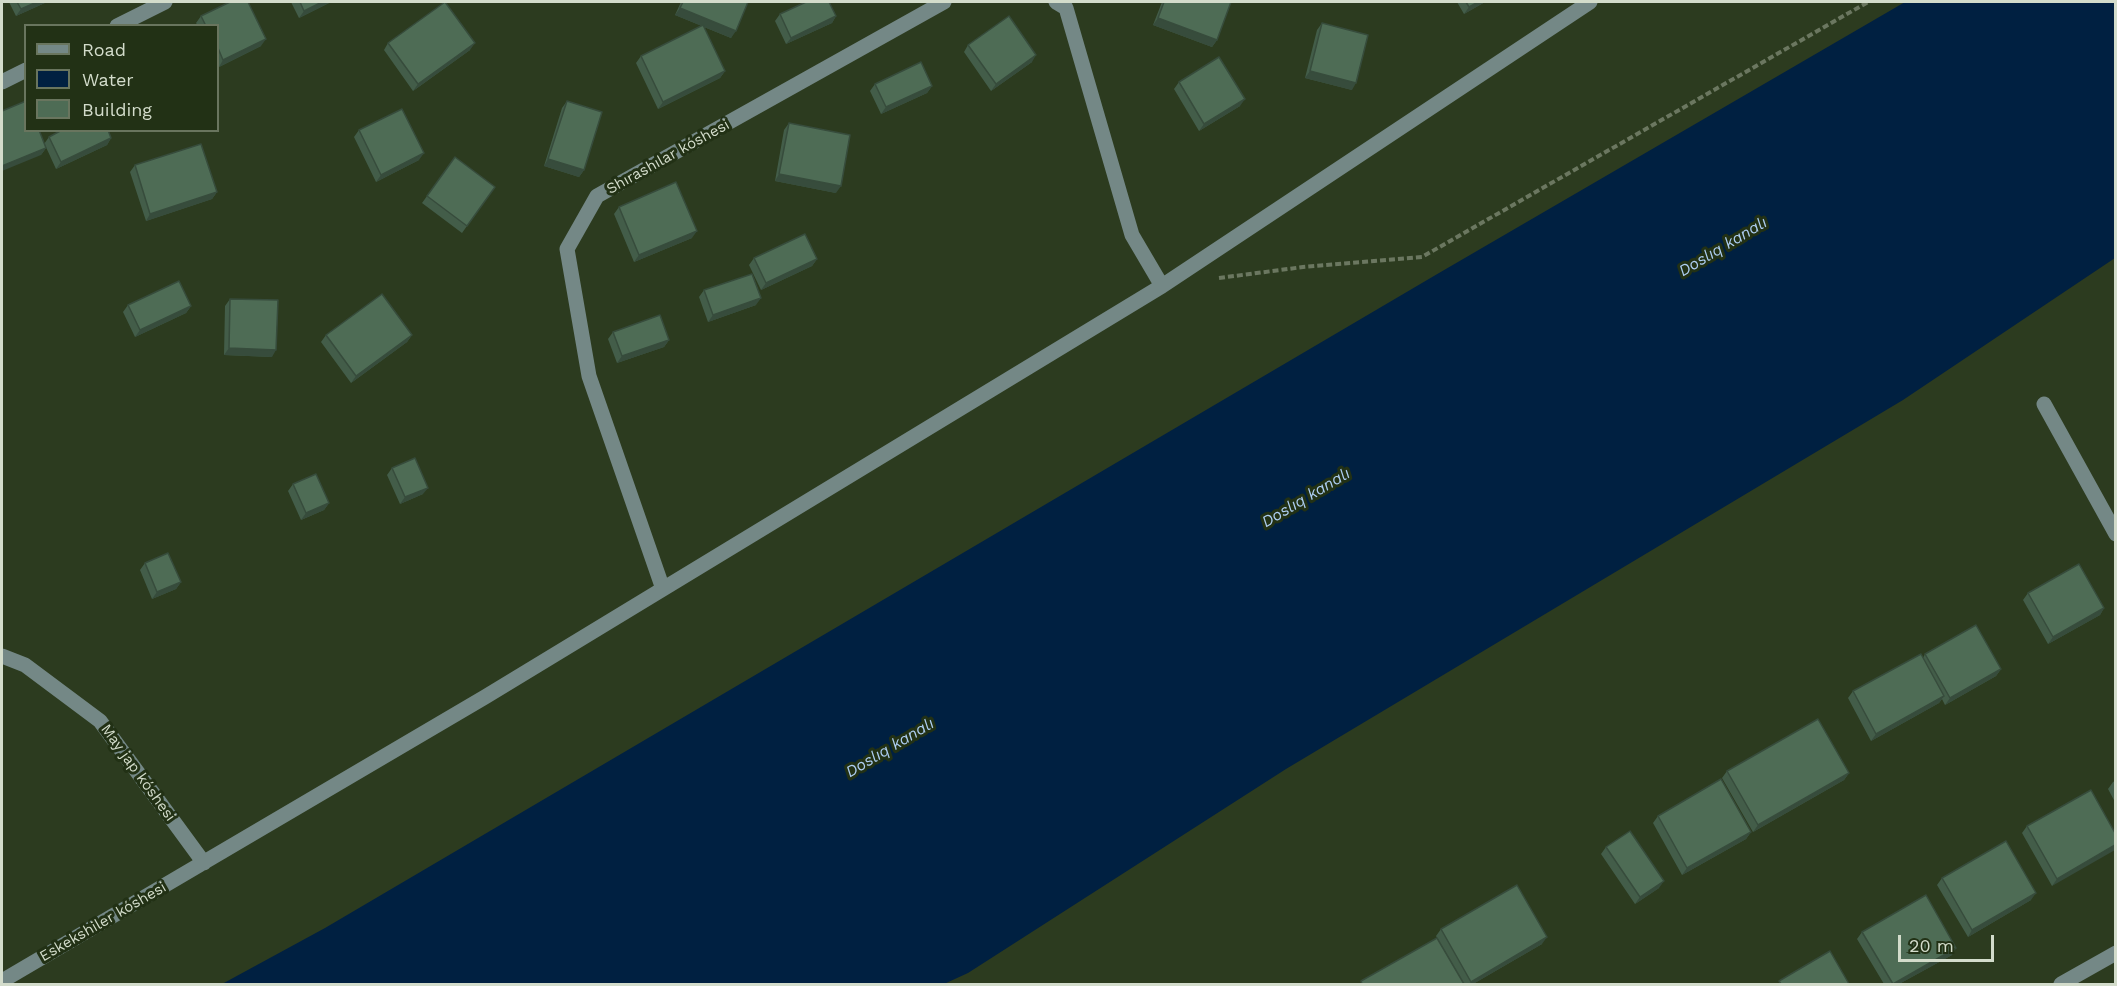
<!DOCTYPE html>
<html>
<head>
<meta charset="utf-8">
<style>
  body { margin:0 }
  #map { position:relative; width:2117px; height:986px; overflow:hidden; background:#2c3b1f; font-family:"Work Sans",sans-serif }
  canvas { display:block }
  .frame { position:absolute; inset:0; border:3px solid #d3dccb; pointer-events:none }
  .legend { position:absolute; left:24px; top:24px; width:195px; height:108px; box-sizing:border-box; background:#223115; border:2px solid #69755e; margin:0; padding:8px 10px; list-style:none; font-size:18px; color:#d3dccb }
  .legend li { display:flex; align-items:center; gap:12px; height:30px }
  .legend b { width:30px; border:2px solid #69755e }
  .scale { position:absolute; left:1898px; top:935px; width:96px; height:27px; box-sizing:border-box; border:3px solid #d3dccb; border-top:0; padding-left:8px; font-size:18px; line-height:21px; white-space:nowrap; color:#d3dccb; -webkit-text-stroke:4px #223115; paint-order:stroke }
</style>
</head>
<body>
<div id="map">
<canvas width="2117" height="986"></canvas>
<div class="frame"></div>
<ul class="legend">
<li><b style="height:8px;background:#748886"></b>Road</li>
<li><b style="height:16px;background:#002041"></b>Water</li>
<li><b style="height:16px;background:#4e6c55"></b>Building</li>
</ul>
<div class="scale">20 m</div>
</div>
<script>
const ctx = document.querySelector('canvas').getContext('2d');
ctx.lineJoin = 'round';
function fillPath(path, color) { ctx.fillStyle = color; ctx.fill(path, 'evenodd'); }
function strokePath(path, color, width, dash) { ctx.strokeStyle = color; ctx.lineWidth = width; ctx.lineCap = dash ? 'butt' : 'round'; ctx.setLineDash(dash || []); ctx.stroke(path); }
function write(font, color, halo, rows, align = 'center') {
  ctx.font = font + ' "Work Sans",sans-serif'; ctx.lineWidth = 6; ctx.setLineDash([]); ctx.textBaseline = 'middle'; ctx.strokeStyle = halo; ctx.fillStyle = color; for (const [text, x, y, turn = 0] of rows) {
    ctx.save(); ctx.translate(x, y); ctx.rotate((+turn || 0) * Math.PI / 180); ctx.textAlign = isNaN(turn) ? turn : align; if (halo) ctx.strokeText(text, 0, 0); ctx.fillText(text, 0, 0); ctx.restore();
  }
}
fillPath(new Path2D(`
  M1905 2H2115V258L1903 400 1286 769 968 973 944 984H222L325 928 1439 273Z`), '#002041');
strokePath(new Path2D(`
  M1219 278 1303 267 1422 257 1868 2`), '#6b7760', 4, [6, 3]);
strokePath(new Path2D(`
  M1056 2 1066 8 1132 235 1162 286
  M117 26 165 2
  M2 82 26 70
  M2044 404 2116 534
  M663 589 589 376 567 249 597 196 944 2
  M2 656 25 665 100 721 204 863
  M2 981 485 697 1162 286 1590 2
  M2061 984 2116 953`), '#748886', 15);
fillPath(new Path2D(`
  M9 2H47L16 16Z
  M291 2H331L299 18Z
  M681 2H748L731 38 704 27 725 71 720 78 658 109 636 63 641 56 702 26 675 15Z
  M1162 2H1231L1217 40 1212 47 1153 25Z
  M1457 2H1485L1464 14Z
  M780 14 836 16 832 23 786 44 775 21Z
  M201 16 261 46 219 67 218 65V26H198L196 23Z
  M1322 23 1352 90 1305 78 1317 30Z
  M388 43 470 50 413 91 384 50Z
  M968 45 1032 62 991 91 964 52Z
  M1179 82 1240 106 1199 131 1174 89Z
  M875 84 932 86 927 93 881 114 870 91Z
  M567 101 584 170 579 177 544 166 562 108Z
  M789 123 836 193 775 181 784 130Z
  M359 130 419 160 376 182 354 137Z
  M49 137 111 138 107 145 56 169 45 145 46 148 41 155 44 144Z
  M455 157 495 187 462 233 422 203Z
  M135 165 217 192 212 199 146 221 130 172Z
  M619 207 692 238 634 262 614 214Z
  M754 258 817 259 812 266 761 290 749 265Z
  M704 290 756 305 708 322 699 297Z
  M230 299 272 357 224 355 225 306Z
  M128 305 191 306 186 313 135 337 123 312Z
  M613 332 669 340 664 347 617 363 608 339Z
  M326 335H412L407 342 351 383 321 342Z
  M392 468 423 494 400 504 387 475Z
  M293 484 329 503 324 510 301 520 288 491Z
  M145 563 181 582 176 589 152 599 140 570Z
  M2028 593 2104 608 2100 615 2048 644 2023 600Z
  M1925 654 2001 669 1996 676 1945 705 1942 699 1939 703 1871 741 1848 698 1853 691 1923 658Z
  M1727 771 1849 773 1844 780 1753 832 1722 778Z
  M2115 781V802L2108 789 2113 782Z
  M1658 816 1751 832 1746 839 1682 875 1653 823Z
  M2027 826 2115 833 2052 886 2022 833Z
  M1606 847 1659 888 1635 904 1601 854Z
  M1942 878 2031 900 1968 937 1937 885Z
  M1441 929 1542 944 1473 984H1464L1436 936Z
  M1862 932 1952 955 1899 984H1884L1857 939Z`), '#435d49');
fillPath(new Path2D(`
  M37 2H47L16 16 21 9Z
  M322 2H331L299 18 304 11Z
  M1478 2H1485L1464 14 1469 7Z
  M680 8 736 31 731 38 675 15Z
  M836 16 832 23 786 44 791 38Z
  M1158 18 1217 40 1212 47 1153 25Z
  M266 39 261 46 219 67 223 60Z
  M475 43 470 50 413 91 418 84Z
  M1036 55 1032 62 991 91 996 84Z
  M725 71 720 78 658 109 663 102Z
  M1310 71 1356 83 1352 90 1305 78Z
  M932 86 927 93 881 114 886 107Z
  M1245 99 1240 106 1199 131 1204 124Z
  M111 138 107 145 56 169 61 162Z
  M46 148 41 155 2 171V166Z
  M424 153 419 160 376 182 381 175Z
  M548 159 584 170 579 177 544 166Z
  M779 174 841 186 836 193 775 181Z
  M217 192 212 199 146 221 150 214Z
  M697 231 692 238 634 262 639 255Z
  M817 259 812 266 761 290 766 283Z
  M761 298 756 305 708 322 713 315Z
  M191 306 186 313 135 337 140 330Z
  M412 335 407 342 351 383 356 376Z
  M669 340 664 347 617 363 622 356Z
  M229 348 276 350 272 357 224 355Z
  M428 488 423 494 400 504 405 497Z
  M329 503 324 510 301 520 306 513Z
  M181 582 176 589 152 599 157 592Z
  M2104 608 2100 615 2048 644 2053 637Z
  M2001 669 1996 676 1945 705 1950 698Z
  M1944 696 1939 703 1871 741 1876 734Z
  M1849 773 1844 780 1753 832 1758 825Z
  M1751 832 1746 839 1682 875 1687 868Z
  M2115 845V850L2052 886 2057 879Z
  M1664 881 1659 888 1635 904 1640 897Z
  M2036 893 2031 900 1968 937 1972 930Z
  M1547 937 1542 944 1473 984H1469L1471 982Z
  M1956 948 1952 955 1899 984H1892Z`), '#374c3c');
const building = new Path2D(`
  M17 2H37L21 9Z
  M230 2H248L266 39 223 60 218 48V26H206L201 16Z
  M300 2H322L304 11Z
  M445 2 475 43 418 84 388 43Z
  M683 2H748L736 31 680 8Z
  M806 2H829L836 16 791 38 780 14Z
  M1164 2H1231L1217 40 1158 18Z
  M1466 2H1478L1469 7Z
  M1009 16 1036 55 996 84 968 45Z
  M1322 23 1368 35 1356 83 1310 71Z
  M703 25 725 71 663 102 641 56Z
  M1219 57 1245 99 1204 124 1179 82Z
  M921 62 932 86 886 107 875 84Z
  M26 101V130H39L46 148 2 166V111Z
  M567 101 602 112 584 170 548 159Z
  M402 109 424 153 381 175 359 130Z
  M789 123 850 135 841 186 779 174Z
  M62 130H108L111 138 61 162 49 137Z
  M201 144 217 192 150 214 135 165Z
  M455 157 495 187 467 226 427 196Z
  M676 182 697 231 639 255 619 207Z
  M805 234 817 259 766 283 754 258Z
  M752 274 761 298 713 315 704 290Z
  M179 281 191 306 140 330 128 305Z
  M382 294 412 335 356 376 326 335Z
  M230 299 278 300 276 350 229 348Z
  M660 315 669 340 622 356 613 332Z
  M415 458 428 488 405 497 392 468Z
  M316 474 329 503 306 513 293 484Z
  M168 553 181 582 157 592 145 563Z
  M2079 564 2104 608 2053 637 2028 593Z
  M1976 625 2001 669 1950 698 1925 654Z
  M1921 654 1944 696 1876 734 1853 691Z
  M1818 719 1849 773 1758 825 1727 771Z
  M1721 779 1751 832 1687 868 1658 816Z
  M2091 790 2115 833V845L2057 879 2027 826Z
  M1630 831 1664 881 1640 897 1606 847Z
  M2006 841 2036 893 1972 930 1942 878Z
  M1517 885 1547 937 1471 982 1441 929Z
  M1926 895 1956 948 1893 984 1862 932Z
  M1437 938 1464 984H1362L1361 981Z
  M1830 951 1849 984H1781L1779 981Z`);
fillPath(building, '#4e6c55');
strokePath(building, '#374c3c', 1.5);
write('15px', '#d3dccb', '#223115', [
  ["Shırashılar kóshesi",668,157,-29],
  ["May jap kóshesi",138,773,54],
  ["Eskekshiler kóshesi",103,922,-30]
]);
write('italic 16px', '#aecef2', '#223115', [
  ["Doslıq kanalı",1723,247,-31],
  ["Doslıq kanalı",1306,498,-31],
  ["Doslıq kanalı",890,748,-31]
]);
</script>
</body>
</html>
